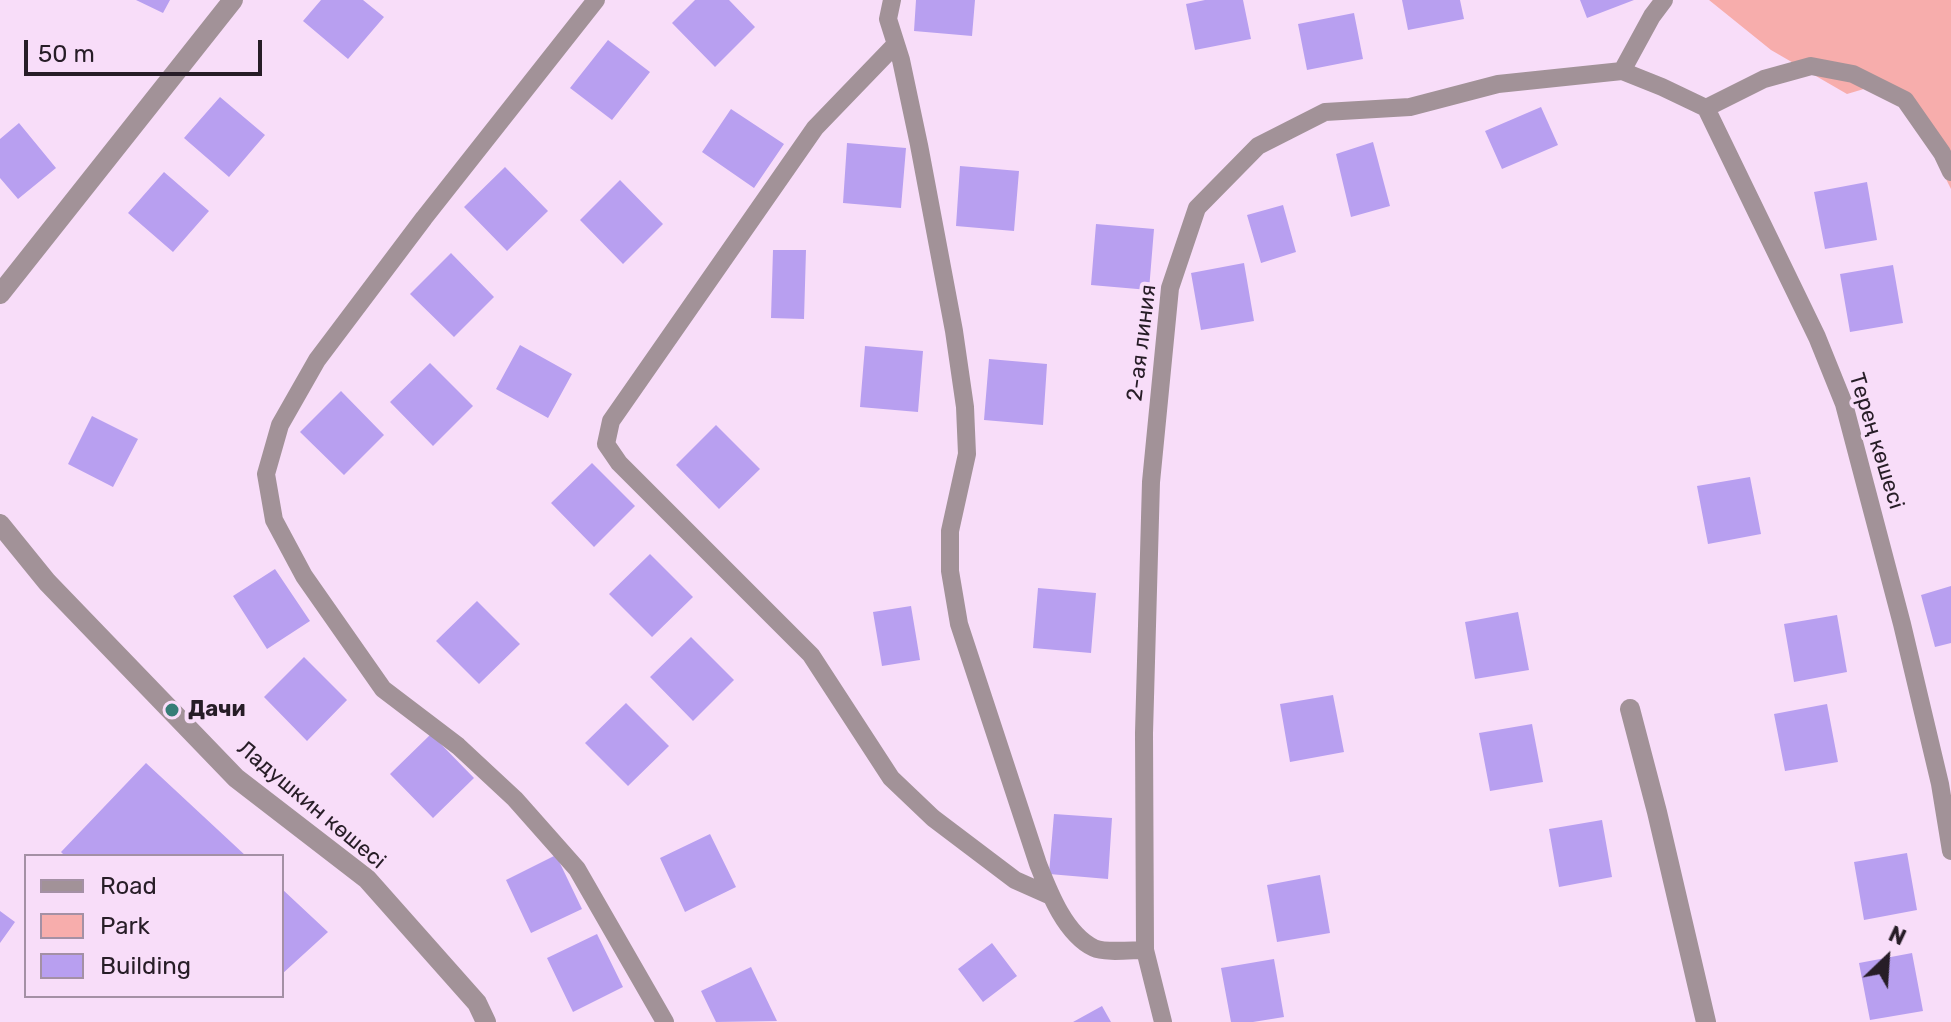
<!DOCTYPE html>
<html>
<head>
<meta charset="utf-8">
<style>
  body { margin:0 }
  #map { position:relative; width:1951px; height:1022px; overflow:hidden; background:#f8ddf9; font-family:Rubik,sans-serif }
  canvas { display:block }
  .legend { position:absolute; left:24px; top:854px; width:260px; height:144px; box-sizing:border-box; background:#f8ddf9; border:2px solid #a490a5; margin:0; padding:10px 14px; list-style:none; font-size:24px; color:#271d27 }
  .legend li { display:flex; align-items:center; gap:16px; height:40px }
  .legend b { width:40px; border:2px solid #a490a5 }
  .north { position:absolute; left:1847px; top:918px; width:80px; height:80px; -webkit-text-stroke:6px #f8ddf9; paint-order:stroke; rotate:25deg; font-size:22px; font-weight:700; line-height:32px; text-align:center; color:#271d27 }
  .north::after { content:''; display:block; margin:auto; width:28px; height:36px; background:#271d27; clip-path:polygon(50% 0,100% 100%,50% 72%,0 100%) }
  .scale { position:absolute; left:24px; top:40px; width:238px; height:36px; box-sizing:border-box; border:4px solid #271d27; border-top:0; padding-left:10px; font-size:24px; line-height:28px; white-space:nowrap; color:#271d27; -webkit-text-stroke:6px #f8ddf9; paint-order:stroke }
</style>
</head>
<body>
<div id="map">
<canvas width="1951" height="1022"></canvas>
<ul class="legend">
<li><b style="height:10px;background:#a29298"></b>Road</li>
<li><b style="height:22px;background:#f7adac"></b>Park</li>
<li><b style="height:22px;background:#b89ff0"></b>Building</li>
</ul>
<div class="north">N</div>
<div class="scale">50 m</div>
</div>
<script>
const ctx = document.querySelector('canvas').getContext('2d');
ctx.lineJoin = 'round';
function fillPath(path, color) { ctx.fillStyle = color; ctx.fill(path, 'evenodd'); }
function strokePath(path, color, width, dash) { ctx.strokeStyle = color; ctx.lineWidth = width; ctx.lineCap = dash ? 'butt' : 'round'; ctx.setLineDash(dash || []); ctx.stroke(path); }
function write(font, color, halo, rows, align = 'center') {
  ctx.font = font + ' Rubik,sans-serif'; ctx.lineWidth = 8; ctx.setLineDash([]); ctx.textBaseline = 'middle'; ctx.strokeStyle = halo; ctx.fillStyle = color; for (const [text, x, y, turn = 0] of rows) {
    ctx.save(); ctx.translate(x, y); ctx.rotate((+turn || 0) * Math.PI / 180); ctx.textAlign = isNaN(turn) ? turn : align; if (halo) ctx.strokeText(text, 0, 0); ctx.fillText(text, 0, 0); ctx.restore();
  }
}
fillPath(new Path2D(`
  M1709 0H1951V189L1916 119 1884 83 1847 94 1771 50Z`), '#f7adac');
fillPath(new Path2D(`
  M136 0H170L163 13Z
  M321 0H363L384 17 348 59 303 21Z
  M695 0H729L755 27 715 67 672 23Z
  M916 0H975L972 36 914 31Z
  M1205 0H1243L1251 39 1195 50 1186 4Z
  M1402 0H1460L1464 19 1408 30Z
  M1580 0H1634L1587 18Z
  M1354 13 1363 59 1307 70 1298 24Z
  M608 40 650 72 612 120 570 88Z
  M220 97 265 135 229 177 184 138Z
  M1541 107 1558 145 1502 169 1485 131Z
  M731 109 784 144 754 188 702 152Z
  M19 123 56 168 18 199 0 178V139Z
  M1373 142 1390 206 1351 217 1336 154Z
  M847 143 906 148 901 208 843 203Z
  M960 166 1019 171 1014 231 956 226Z
  M505 167 548 211 507 251 464 207Z
  M164 172 209 211 173 252 128 213Z
  M620 180 663 224 623 264 580 220Z
  M1867 182 1877 240 1825 249 1814 192Z
  M1283 205 1296 252 1261 263 1247 215Z
  M1096 224 1154 229 1149 290 1091 285Z
  M773 250H806L804 319 771 318Z
  M451 253 494 297 454 337 410 294Z
  M1244 263 1254 321 1201 330 1191 273Z
  M1893 265 1903 323 1850 332 1840 274Z
  M520 345 572 374 548 418 496 389Z
  M865 346 923 351 918 412 860 407Z
  M989 359 1047 364 1043 425 984 420Z
  M430 363 473 406 433 446 390 402Z
  M341 391 384 435 344 475 300 432Z
  M92 416 138 439 113 487 68 464Z
  M716 425 760 469 719 509 676 465Z
  M592 463 635 506 594 547 551 503Z
  M1750 477 1761 534 1708 544 1697 486Z
  M650 554 693 597 652 637 609 594Z
  M275 569 310 621 267 649 233 596Z
  M1951 586V643L1935 647 1921 595Z
  M1038 588 1096 593 1091 653 1033 648Z
  M477 601 520 644 479 684 436 641Z
  M911 606 920 660 882 666 873 612Z
  M1518 612 1529 670 1475 679 1465 622Z
  M1837 615 1847 672 1794 682 1784 624Z
  M691 637 734 680 693 721 650 677Z
  M304 657 347 700 307 741 264 697Z
  M1333 695 1344 752 1290 762 1280 704Z
  M626 703 669 746 628 786 585 743Z
  M1827 704 1838 762 1785 771 1774 714Z
  M1532 724 1543 782 1490 791 1479 733Z
  M431 734 474 778 433 818 390 774Z
  M146 763 246 856H65L61 852Z
  M1054 814 1112 818 1108 879 1049 874Z
  M1602 820 1612 877 1559 887 1549 829Z
  M710 834 736 887 685 912 660 858Z
  M1907 853 1917 910 1864 920 1854 862Z
  M556 855 582 909 531 933 506 880Z
  M1320 875 1330 933 1277 942 1267 885Z
  M282 889 328 932 282 974Z
  M0 911 15 922 0 943Z
  M597 934 623 987 573 1012 547 958Z
  M992 943 1017 976 983 1002 958 969Z
  M1912 953 1923 1011 1870 1020 1859 963Z
  M1274 959 1284 1017 1253 1022H1231L1221 968Z
  M751 967 777 1021 716 1022 701 991Z
  M1102 1006 1111 1022H1073Z`), '#b89ff0');
strokePath(new Path2D(`
  M596 0 424 218 317 360 280 425 266 474 274 520 304 576 383 689 458 746 515 799 577 869 665 1022
  M892 0 888 19 901 60 919 145 954 331 965 407 967 454 950 531V571L959 624 1038 864C1049 892 1065 934 1094 948 1104 953 1132 950 1145 950
  M896 44 815 128 611 421 606 444 619 463 811 655 891 778 933 818 1015 880 1051 896
  M1622 71 1652 16 1664 0
  M1706 108 1764 79 1811 66 1853 74 1905 100 1942 153 1951 172
  M1163 1022 1145 950 1144 733 1151 482 1170 288 1197 208 1258 146 1325 112 1410 107 1498 84 1622 71 1662 87 1706 108 1817 337 1844 404 1902 624 1940 784 1951 851`), '#a29298', 18);
strokePath(new Path2D(`
  M0 294 233 0
  M0 524 47 582 236 778 367 879 477 1003 486 1022
  M1630 709 1657 812 1706 1022`), '#a29298', 20);
for (const [x, y, r, color] of [
  [172,710,8,"#357d77"]
]) { const dot = new Path2D(); dot.arc(x, y, r, 0, 2 * Math.PI); ctx.fillStyle = color; ctx.fill(dot); strokePath(dot, '#f8ddf9', 3); }
write('22px', '#271d27', '#f8ddf9', [
  ["2-ая линия",1142,343,-83],
  ["Терең көшесі",1876,441,73],
  ["Ладушкин көшесі",311,805,40]
]);
write('bold 22px', '#271d27', '#f8ddf9', [
  ["Дачи",188,710]
], 'left');
</script>
</body>
</html>
